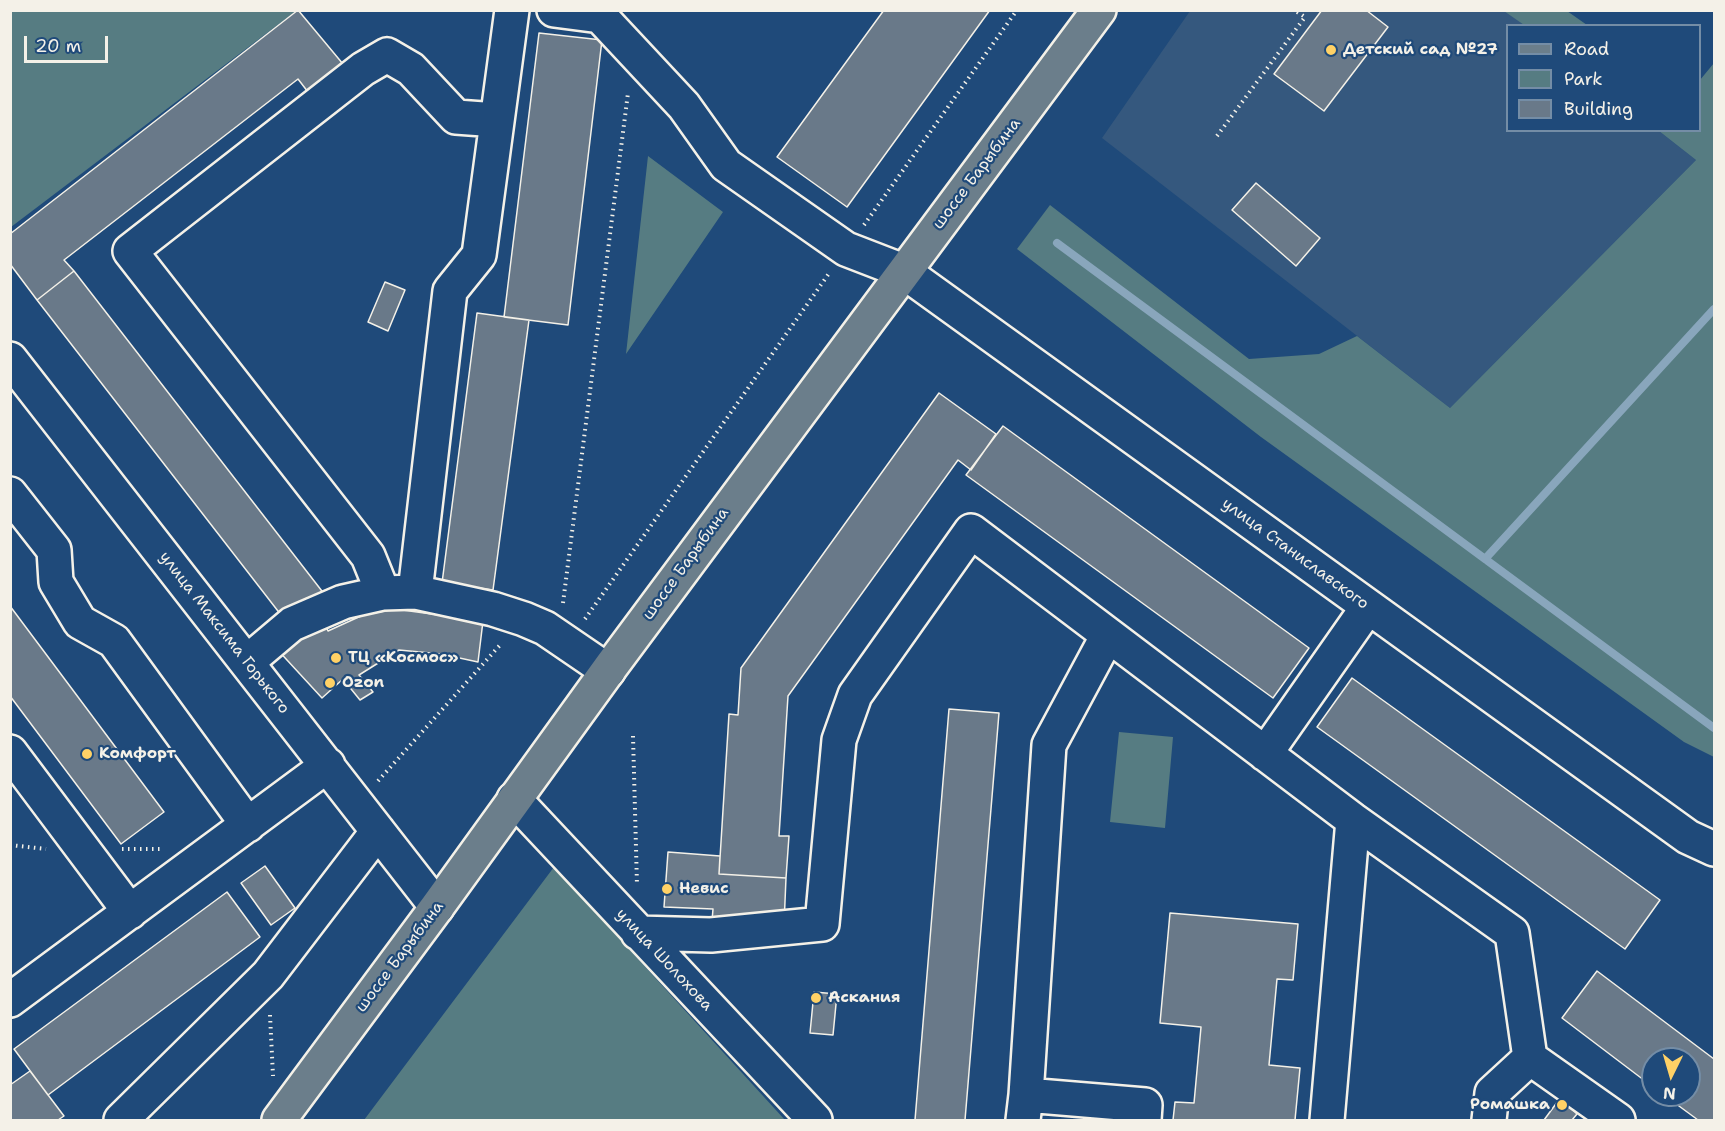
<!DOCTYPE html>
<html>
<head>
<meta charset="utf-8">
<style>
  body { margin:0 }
  #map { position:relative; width:1725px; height:1131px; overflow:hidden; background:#1f4a7a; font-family:"Shantell Sans",sans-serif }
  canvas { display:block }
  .frame { position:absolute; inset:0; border:12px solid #f4f1e8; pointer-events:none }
  .legend { position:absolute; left:1506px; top:24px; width:195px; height:108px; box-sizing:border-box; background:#1f4a7a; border:2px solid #748da6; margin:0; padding:8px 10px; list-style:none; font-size:18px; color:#f4f1e8 }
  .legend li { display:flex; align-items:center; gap:12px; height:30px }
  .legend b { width:30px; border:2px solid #748da6 }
  .north { position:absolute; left:1641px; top:1047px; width:60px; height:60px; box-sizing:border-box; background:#1f4a7a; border:2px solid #748da6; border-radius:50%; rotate:185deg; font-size:16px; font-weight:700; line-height:24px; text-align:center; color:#f4f1e8 }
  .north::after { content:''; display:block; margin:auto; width:21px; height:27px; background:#ffd166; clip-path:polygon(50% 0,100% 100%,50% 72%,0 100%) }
  .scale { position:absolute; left:24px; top:36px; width:84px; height:27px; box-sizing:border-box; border:3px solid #f4f1e8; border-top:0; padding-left:8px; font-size:18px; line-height:21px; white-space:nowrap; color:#f4f1e8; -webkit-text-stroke:4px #1f4a7a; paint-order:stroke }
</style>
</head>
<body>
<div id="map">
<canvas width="1725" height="1131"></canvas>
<div class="frame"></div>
<ul class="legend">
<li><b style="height:8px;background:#6b7e8b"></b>Road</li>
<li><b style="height:16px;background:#567c82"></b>Park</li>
<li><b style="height:16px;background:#697989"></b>Building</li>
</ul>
<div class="north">N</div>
<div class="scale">20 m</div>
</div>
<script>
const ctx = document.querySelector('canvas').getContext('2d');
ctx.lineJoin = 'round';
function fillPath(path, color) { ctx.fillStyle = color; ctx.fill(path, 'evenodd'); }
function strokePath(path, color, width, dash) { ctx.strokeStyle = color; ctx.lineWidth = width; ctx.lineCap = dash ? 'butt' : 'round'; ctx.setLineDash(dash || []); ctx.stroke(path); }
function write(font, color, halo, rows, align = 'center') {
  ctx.font = font + ' "Shantell Sans",sans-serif'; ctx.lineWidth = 4.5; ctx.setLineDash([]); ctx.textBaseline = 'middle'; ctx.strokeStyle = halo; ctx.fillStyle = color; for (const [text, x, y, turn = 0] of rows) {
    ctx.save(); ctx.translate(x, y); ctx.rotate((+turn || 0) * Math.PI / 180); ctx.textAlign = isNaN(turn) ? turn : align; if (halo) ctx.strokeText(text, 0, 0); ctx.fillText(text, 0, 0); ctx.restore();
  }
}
fillPath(new Path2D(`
  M1504 10 1524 25 1508 26V130L1659 131 1696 160 1450 408 1102 138 1190 11Z`), '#35587e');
fillPath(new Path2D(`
  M11 10H296V11L11 227Z
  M1504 11H1567L1587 25H1524Z
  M1714 63V757L1684 742 1261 437 1017 249 1050 205 1249 359 1319 354 1357 336 1450 408 1696 160 1659 131 1700 130V80Z
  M648 156 723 212 626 354Z
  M1119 732 1173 737 1165 828 1110 822Z
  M554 867 785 1120H364Z`), '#567c82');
strokePath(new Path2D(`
  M1057 243 1714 728
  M1485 559 1714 309`), '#89a6bc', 8);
const building = new Path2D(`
  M298 10 343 64 308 92 298 79 64 260 74 271 37 300 10 264V234Z
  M884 10H990L847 207 777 157Z
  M1322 10H1366L1388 27 1324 111 1274 74Z
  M539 33 602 40 568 325 504 317Z
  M1256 183 1320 238 1296 266 1232 210Z
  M74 271 325 595 288 624 37 300Z
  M385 282 405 290 388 331 368 322Z
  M477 313 529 320 493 590 442 583Z
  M939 393 996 434 971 470 958 460 788 696 779 836H789L786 878 719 874 729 714 738 715 741 668Z
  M1003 426 1309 648 1273 698 966 475Z
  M10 606 164 812 121 844 10 696Z
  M395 609 483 621 478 662 441 654 399 650 359 675 373 692 360 700 343 679 322 698 275 647 322 618 328 631 363 615Z
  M1352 678 1660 900 1625 949 1317 727Z
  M949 709 999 713 965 1120H915Z
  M668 852 720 856 719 874 786 878 784 925 712 921 713 909 664 907Z
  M265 866 295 908 271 925 241 883Z
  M227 892 260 937 48 1095 14 1049Z
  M1170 913 1298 924 1293 980 1277 979 1269 1065 1300 1068 1295 1120H1173L1175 1102 1194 1103 1201 1027 1160 1023Z
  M1597 971 1714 1059V1120H1698L1664 1095H1689V1059H1653V1087L1562 1018Z
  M814 992 837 994 833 1035 810 1033Z
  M30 1071 64 1116 58 1120H10V1085Z
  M1561 1097 1577 1114 1572 1120H1544Z`);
fillPath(building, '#697989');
strokePath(building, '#f4f1e8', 1.5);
const minor = new Path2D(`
  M554 10 600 16 684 106 726 165 846 249 903 271 1688 837 1714 849
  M10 359 437 907
  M10 494 54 550 56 582 80 622 114 641 248 825
  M415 592 450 291 479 255 512 10
  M383 593 368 556 130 251 363 69 387 55 411 69 456 117 497 120
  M247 662 292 624 343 602 383 593 415 592 493 609 524 619 545 628 608 671
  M10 752 130 912
  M1265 754 1368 607
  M514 799 815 1120
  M638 933 711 935 822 924 839 740 855 695 971 531 1353 820 1512 933 1530 1058 1618 1120
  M10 1000 328 765
  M1026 1095 1049 745 1108 635
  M121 1120 268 975 378 831
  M1023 1120 1026 1095 1145 1105 1144 1120
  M1327 1120 1353 820
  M1489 1120 1492 1093 1530 1058`);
const major = new Path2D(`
  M279 1120 437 907 612 665 1099 10`);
strokePath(minor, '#f4f1e8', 38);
strokePath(major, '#f4f1e8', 38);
strokePath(new Path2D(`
  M1217 136 1305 17 1294 10
  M864 225 1017 10
  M563 603 628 93
  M585 619 830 272
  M633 736 637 885
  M378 781 501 644
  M10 845 46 849
  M122 849H162
  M270 1015 273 1076`), '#f4f1e8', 4, [1.5, 4.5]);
strokePath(minor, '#1f4a7a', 33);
strokePath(major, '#6b7e8b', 33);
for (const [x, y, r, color] of [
  [1331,50,6,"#ffd166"],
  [336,658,6,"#ffd166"],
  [330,683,6,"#ffd166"],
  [87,754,6,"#ffd166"],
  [667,889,6,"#ffd166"],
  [816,998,6,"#ffd166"],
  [1562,1105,6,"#ffd166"]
]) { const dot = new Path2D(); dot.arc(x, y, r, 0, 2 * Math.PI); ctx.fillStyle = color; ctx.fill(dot); strokePath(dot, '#1f4a7a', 2); }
write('bold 16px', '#f4f1e8', '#1f4a7a', [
  ["Детский сад №27",1343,50],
  ["ТЦ «Космос»",348,658],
  ["Ozon",342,683],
  ["Комфорт",99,754],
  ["Невис",679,889],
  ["Аскания",828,998],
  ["Ромашка",1550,1105,"right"]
], 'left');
write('16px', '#f4f1e8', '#1f4a7a', [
  ["шоссе Барыбина",977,174,-53],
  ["улица Станиславского",1295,554,36],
  ["шоссе Барыбина",686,564,-54],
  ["улица Максима Горького",224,633,52],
  ["шоссе Барыбина",400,957,-53],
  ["улица Шолохова",664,960,47]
]);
</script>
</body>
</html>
